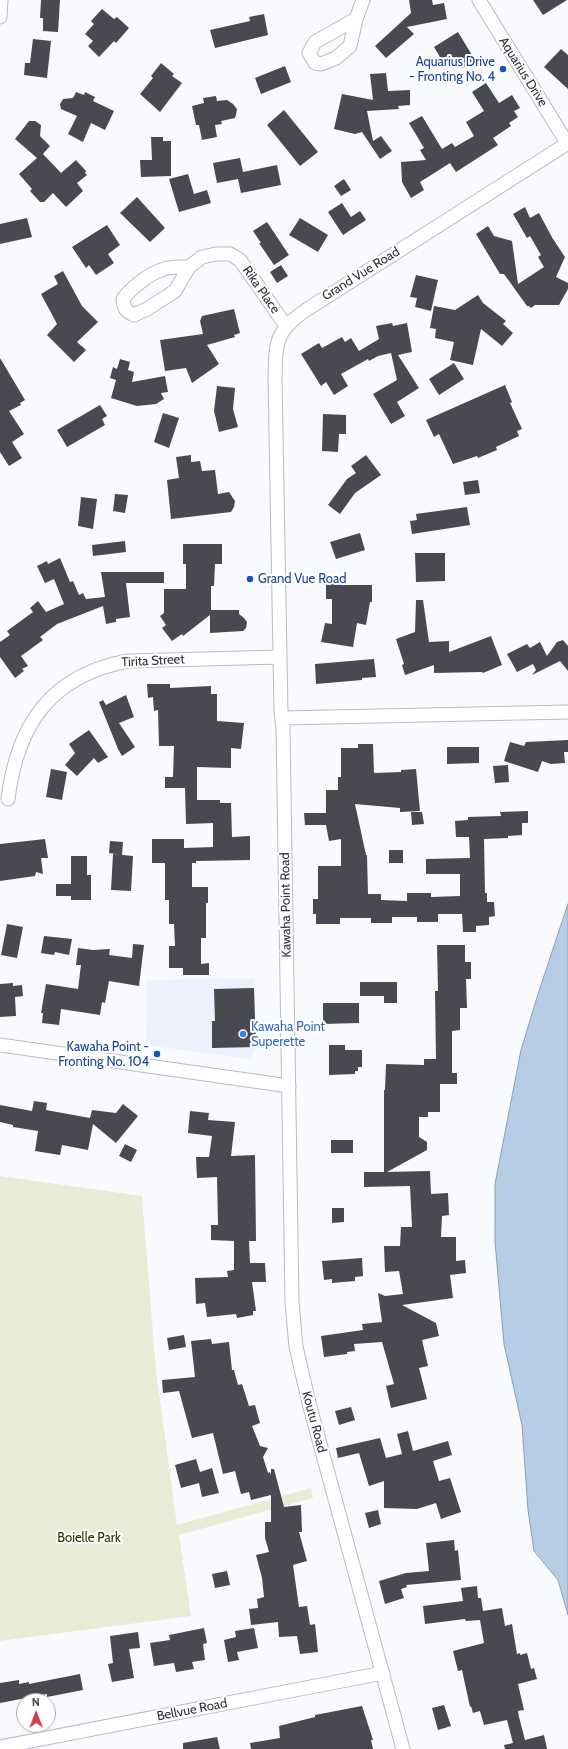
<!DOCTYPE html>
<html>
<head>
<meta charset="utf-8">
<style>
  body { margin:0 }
  #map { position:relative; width:568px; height:1749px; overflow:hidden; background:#f9fafe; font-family:Cabin,sans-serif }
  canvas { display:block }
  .north { position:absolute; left:16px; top:1693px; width:40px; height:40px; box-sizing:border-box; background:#fff; border:1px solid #adadaf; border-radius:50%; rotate:359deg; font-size:11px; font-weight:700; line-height:16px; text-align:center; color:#323337 }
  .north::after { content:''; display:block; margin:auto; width:14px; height:18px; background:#cf3f48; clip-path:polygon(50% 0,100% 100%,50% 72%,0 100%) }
</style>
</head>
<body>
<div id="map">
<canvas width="568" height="1749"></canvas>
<div class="north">N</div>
</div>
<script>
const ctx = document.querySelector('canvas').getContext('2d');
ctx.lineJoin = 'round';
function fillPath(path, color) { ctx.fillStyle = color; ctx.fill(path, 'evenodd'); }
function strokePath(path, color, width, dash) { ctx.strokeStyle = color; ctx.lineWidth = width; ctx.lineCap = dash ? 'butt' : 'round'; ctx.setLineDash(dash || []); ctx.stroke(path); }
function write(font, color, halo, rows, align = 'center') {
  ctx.font = font + ' Cabin,sans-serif'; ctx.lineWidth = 4; ctx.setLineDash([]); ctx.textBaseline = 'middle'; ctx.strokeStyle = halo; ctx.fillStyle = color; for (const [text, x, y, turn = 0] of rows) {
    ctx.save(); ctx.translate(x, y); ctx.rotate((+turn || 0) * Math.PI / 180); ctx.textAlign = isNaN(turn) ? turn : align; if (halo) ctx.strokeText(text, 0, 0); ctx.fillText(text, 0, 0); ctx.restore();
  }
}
fillPath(new Path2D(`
  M254 978 255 1052 249 1059 146 1045 147 980Z`), '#eef0fe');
fillPath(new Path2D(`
  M0 1176 142 1196 156 1371 177 1525 311 1488 313 1498 179 1535 191 1616 0 1641Z`), '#e7ecd7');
const water = new Path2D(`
  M568 904V1615L558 1580 534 1551 528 1510 522 1425 504 1344 495 1242V1184L521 1050 538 994Z`);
fillPath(water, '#b7cce5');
strokePath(water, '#8f9eb1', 1);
fillPath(new Path2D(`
  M41 0H60L58 32 43 31V18H40Z
  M409 0H432L433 5 444 3 447 19 407 27 414 34 386 58 375 46 411 13Z
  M533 0H567L543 15Z
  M102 9 114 19 117 17 129 28 116 43 114 41 99 57 88 46 93 41 85 34 94 24 91 21Z
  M264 14 268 35 215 48 210 30 250 21 249 17Z
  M458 32 475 60 462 68 457 61 446 67 434 47Z
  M33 39 51 41 47 78 24 75 25 63H30Z
  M561 49 568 55V89L544 67Z
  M161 63 174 74 172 76 182 83 160 112 140 94 153 78 151 76Z
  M285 66 291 82 261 94 255 78Z
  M386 73 388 91 410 90V105L398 106 399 109 367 111 373 141 381 136 392 151 380 159 362 132 355 134 334 129 342 94 373 100 370 74Z
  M486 83 499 103 512 95 520 108 514 111 518 117 509 123 511 126 493 138 498 145 456 172 450 163 420 182 424 190 411 198 402 182 401 162 426 160 420 150 424 148 409 123 422 116 442 149 452 143 455 147 474 136 466 122 484 111 472 92Z
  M76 92 84 95 85 92 95 97 93 101 114 111 105 130 91 123 83 142 68 134 77 116 61 109 60 104 63 99 73 98Z
  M216 96 217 101 227 100 233 104 237 109 236 115 235 118 221 121 222 124 215 125 217 137 202 140 199 125H196L192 106 204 103 203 98Z
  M284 110 318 152 300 166 267 125Z
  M29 121H35L41 125 40 136 50 146 43 154 61 173 76 160 86 171 85 173 87 175 77 183 83 191 66 207 53 193 44 202H40L30 191 32 189 19 174 37 158 15 139Z
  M151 137H163V141H171V176L141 177 140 160H152Z
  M240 158 243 172 277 165 281 185 241 193 238 179 217 183 213 163Z
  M188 174 194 194 207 190 211 203 179 212 169 179Z
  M344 179 351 190 341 196 334 186Z
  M137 197 165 228 150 242 120 213Z
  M342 203 351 217 360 211 366 220 343 235 328 212Z
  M525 207 530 218 539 213 553 239 565 257 556 277 568 283V289L559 305H535L531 308 529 306H527L504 274H500L476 234 488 226 494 236 512 241 518 284 544 267 538 257 541 255 530 236 527 238 513 214Z
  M27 218 32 237 0 244V224Z
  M300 218 328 235 318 252 289 235Z
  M267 222 289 255 274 265 259 243H261L253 231Z
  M107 225 120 245 108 254 114 263 96 275 89 265 86 268 72 247Z
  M281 265 288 276 277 283 270 272Z
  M63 271 82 306 98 322 77 342 86 350 74 362 47 335 57 324 41 294 58 284 54 276Z
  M416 275 438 280 431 311 415 307 417 298 410 297Z
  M478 295 483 303 506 321 503 324 513 333 502 346 481 329 473 365 450 360 454 342 435 338 436 329 430 328 434 306 455 310Z
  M234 309 240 333 234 335 235 337 207 345 219 364 192 383 186 368 165 371 160 340 203 334 200 321 202 316Z
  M392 323 393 326 407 323 412 352 398 355 419 388 397 402 405 416 391 424 373 394 397 380 391 353 378 356 369 361 368 359 341 374 348 386 334 395 326 382 321 386 301 354 319 343 322 348 342 337 345 342 351 338 359 351 379 339 376 326Z
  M0 358 25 400 20 403 21 405 9 411 24 434 12 442 22 458 9 466 0 452Z
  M120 359 130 362 128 370 134 372 132 382 165 376 168 392 161 393 164 399 156 404 137 406 111 398 116 380 110 378 113 367 117 369Z
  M454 363 464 379 439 395 429 379Z
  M505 385 512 402 510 403 522 429 517 431 519 436 496 447 497 450 478 458 477 456 453 464 439 434 434 437 426 420Z
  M217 386 235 388 233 409 238 427 219 432 214 411Z
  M100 405 107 416 102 419 105 425 67 447 57 430Z
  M163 413 179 418 169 448 154 442Z
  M323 414 346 415V434H339L338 452 322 451Z
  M191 455V462L200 461 202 471 215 470 218 494 229 492 235 501 234 507 231 512 171 519 167 480 179 478 176 457Z
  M366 455 381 475 355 493 340 514 328 505 347 479 356 473 351 466Z
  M478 480 480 493 465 495 463 482Z
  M115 494 128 495 125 513 113 511Z
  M81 497 97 499 93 529 78 526Z
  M467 507 470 525 412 534 410 521 417 520 416 514Z
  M360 533 365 550 336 559 330 542Z
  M125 541 126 552 93 556 92 545Z
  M183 544H222V564H215L214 586H211V610H239V614L244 618 247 622 246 628 243 631 210 633V615L183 636 182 634 172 641 162 628 166 625 160 616 164 613V589H186V564H183Z
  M415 553H445V581L416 582Z
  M60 558 70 582 73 581 79 595 83 593 86 599 105 597 101 572H164V583H126L130 617 116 619V622L106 624 103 606 57 624 40 637 43 640 21 656 28 666 22 669 24 671 15 678 0 657V642L10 635 7 631 33 612 30 608 38 601 46 612 64 604 54 579 45 583 37 566 47 561 48 564Z
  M326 580H346V585H372V602H370L366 625 357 623 353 647 321 642 325 623 332 624V599H326Z
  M416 600H423L429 642 449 641V652L491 636 502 665 483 673 482 672 434 673V665L405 675 402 665 404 664 396 639 415 632Z
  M563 640 568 646V671L560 661 532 675 536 670 533 664 517 672 507 654 527 644 530 648 540 642 547 656 557 642Z
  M374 659 376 677 362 678V680L316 684 315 664Z
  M147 684H170V688L211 686V694H217V721L244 723 241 749 231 748V768L197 767V800H220V803H231L232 837 250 836V860L196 861V863H192V887H208V903H206V938H201V964L209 963V975H183V968H169V946H175L174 924H169V900H165V863H152V839H184V848L213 847V823L186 824 185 788H165V777H173L174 746H159L158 710 154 711 153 697 148 698Z
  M126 695 134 717 119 723 135 747 122 756 118 749 99 702 103 700 106 705Z
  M89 730 108 757 98 763 94 758 77 776 65 765 75 753 69 744Z
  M568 740V752H564L565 763 551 764 542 761 538 772 504 761 510 742 524 746 526 742Z
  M358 744H373L374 773 401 772V770L416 769 420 811 400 812V808L355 804 366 855H367L368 894H381V900L407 901V893H431V897L460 896V874H426V859L470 858 469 837H456L455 821 468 820V817L501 816 500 812 528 811V823H522V835L508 836V838L484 839 485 893H487V902H494L495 916 489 917V925L476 926V932H463L462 914H438V922H417V917H392V923H371V918H340V924H316V914H313V899H318V866H341V839L329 841 326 825H305L304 813H326V790H338V777H341V748H358Z
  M447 747H479V763L447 764Z
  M508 765 509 782 495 783 493 766Z
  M51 769 67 772 62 800 46 797Z
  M411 812H422L424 824 412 825Z
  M45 839 48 858H41L43 874 36 872 35 876 0 881V844Z
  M110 841 123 842 122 855 109 853Z
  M389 850H403V863H389Z
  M113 854 133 856 131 891 111 890Z
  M71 856H87V875H91V900H71V896H56V884H71Z
  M7 924 23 927 17 958 1 955Z
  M44 936 72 939 69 955 55 952 54 955 41 953Z
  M133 944 144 945 139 986 109 981 105 1003 102 1002 100 1015 61 1009 59 1025 42 1023 43 1013H41L46 984 78 989 81 965H76L78 948 93 950 110 949 109 955 132 958Z
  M437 945H465V962H471V979H466L467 1008H460V1030L452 1031V1073H457V1084H440V1112H428V1117H419V1137L427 1142V1150L387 1172 430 1171 431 1194 448 1193 449 1215 442 1216 441 1237H456V1261L465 1260 466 1273 450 1275 453 1298 402 1305 436 1323 439 1336 422 1340 428 1366 419 1368 427 1399 391 1408 386 1386 394 1384 382 1342 354 1344 355 1351 347 1352V1354L324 1357 321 1336 363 1330 362 1324 382 1322 378 1293 385 1296 403 1294 399 1271 385 1272 384 1246H400L401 1227H412L410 1186 364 1187V1172H384V1090H385L386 1064 424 1065V1059H436L435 991H438Z
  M360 982H397V1003H384V996H360Z
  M13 983V986L22 985 23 996 15 997 16 1016 0 1017V984Z
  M254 988 256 1047 212 1048V1021H215L214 989Z
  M323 1003H359V1023L323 1024Z
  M329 1045H345V1050H362V1067H358V1071H355V1074L329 1075Z
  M34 1101 47 1103 46 1110 90 1118 92 1110 116 1113 123 1104 138 1116 116 1143 93 1124 88 1150 62 1145 60 1155 35 1151 38 1131 13 1127V1125L0 1122V1105L32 1111Z
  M190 1111 209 1113 208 1120 235 1122 231 1156 255 1155 256 1241H249L250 1263H265L266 1282H252L256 1311H253V1315L237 1318 236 1314 207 1317 205 1303 196 1304 195 1278 228 1277 227 1271 234 1270V1241L211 1240V1225H218L217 1177 197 1178 196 1157H209L212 1136 188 1133Z
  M331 1140H353V1153H331Z
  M125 1144 137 1150 131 1162 119 1156Z
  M332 1208H344V1222L332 1223Z
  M362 1258 363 1276 355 1277V1281L332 1283V1279L324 1280 322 1261Z
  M184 1335 186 1347 169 1350 167 1338Z
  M211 1339 212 1344 229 1342 232 1370H234L238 1385 242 1384 249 1406 255 1405 260 1423 252 1426 260 1446 268 1448 263 1457 268 1473 270 1472 271 1475V1469H274L284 1507 301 1505 302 1532H299L307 1561 293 1565 299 1607 307 1606 310 1625 315 1624 318 1652 300 1654 297 1636 279 1637 278 1622 251 1625 249 1609 258 1608 257 1599 264 1597 262 1578 256 1555 269 1552 265 1538V1522H271V1495L251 1500 249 1492 241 1494 235 1471 223 1474 213 1433 192 1438 179 1391 163 1393 162 1380 195 1377 191 1341Z
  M351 1407 355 1420 339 1425 335 1411Z
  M408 1431 413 1451 448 1441 452 1455 433 1461 439 1481 450 1478 461 1512 441 1519 436 1503 417 1509 384 1508V1481L369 1486 359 1453 338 1458 336 1448 380 1438 386 1458 402 1454 397 1434Z
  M196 1459 200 1472 212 1468 219 1493 202 1497 199 1483 181 1488 175 1465Z
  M378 1510 381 1524 369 1528 365 1513Z
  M454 1540 455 1551 458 1550 461 1580 406 1585 407 1587 401 1589 404 1598 385 1604 379 1581 406 1573 429 1571 426 1543Z
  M227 1571 230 1585 215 1588 212 1574Z
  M477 1586 478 1598H481L483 1611 502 1608 505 1626 512 1624 517 1654 520 1653V1655L527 1653 531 1669 534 1668 537 1679 518 1684 524 1710 518 1711 519 1717 525 1740 544 1735 547 1749H505L504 1745 513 1743 507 1720 484 1725 480 1711 473 1713 471 1706 470 1707 462 1670 458 1671 453 1651 484 1643 480 1620 466 1621 465 1619 425 1624 423 1606 463 1601 461 1588Z
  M204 1628 207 1643 203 1644 205 1660 192 1662 194 1669 176 1672 174 1663 154 1666 150 1643 170 1640 169 1635Z
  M254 1628 258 1648 237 1652 239 1660 228 1662 224 1640 236 1637 235 1631Z
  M138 1632 140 1648 129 1649 134 1678 112 1682 108 1664 113 1663 110 1636Z
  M80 1674 83 1690 47 1697V1694L0 1703V1683L19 1680V1684L29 1682V1684Z
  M444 1705 451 1726 438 1730 432 1708Z
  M362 1706 373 1740H371L373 1749H251L250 1743 280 1738 279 1726 315 1717V1715Z
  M217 1737 220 1749H183V1743Z`), '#484951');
const minor = new Path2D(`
  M479 0 567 143
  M0 17 1 0
  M356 19 315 42 309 53 315 63 321 64 336 58 350 46 356 19 363 0
  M189 267C180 267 169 266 161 270 149 274 130 289 123 299 124 308 125 311 134 315L147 309 175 291 189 267 202 257 216 254H230L240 260 286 326
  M282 718 568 712
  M8 799C17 725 51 675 128 661L280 657
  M0 1045 289 1086
  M0 1747 383 1673
  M403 1749 310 1407 296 1347 292 1302 283 727 281 712 275 378C276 341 275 332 306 310L568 143`);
strokePath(minor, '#b9bbc5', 15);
strokePath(minor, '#fff', 13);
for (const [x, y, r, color] of [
  [503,69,4,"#1a4fb4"],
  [250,579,4,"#1a4fb4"],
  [243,1034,4,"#3f7fe0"],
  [157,1054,4,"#1a4fb4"]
]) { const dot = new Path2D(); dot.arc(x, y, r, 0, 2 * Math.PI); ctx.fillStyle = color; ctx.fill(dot); strokePath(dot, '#fff', 1.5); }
write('13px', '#164399', '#fff', [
  ["Aquarius Drive",495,62],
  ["- Fronting No. 4",495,77],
  ["Grand Vue Road",258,579,"left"],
  ["Kawaha Point -",149,1047],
  ["Fronting No. 104",149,1062]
], 'right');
write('13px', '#323337', '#fff', [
  ["Aquarius Drive",523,72,58],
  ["Grand Vue Road",361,274,-32],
  ["Rika Place",261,290,55],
  ["Tirita Street",153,661,-3],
  ["Kawaha Point Road",286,905,-91],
  ["Koutu Road",314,1422,75],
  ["Bellvue Road",192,1710,-11]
]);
write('13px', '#366cbe', '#fff', [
  ["Kawaha Point",251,1027],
  ["Superette",251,1042]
], 'left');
write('13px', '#2d3501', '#fff', [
  ["Boielle Park",89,1538]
]);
</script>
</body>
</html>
